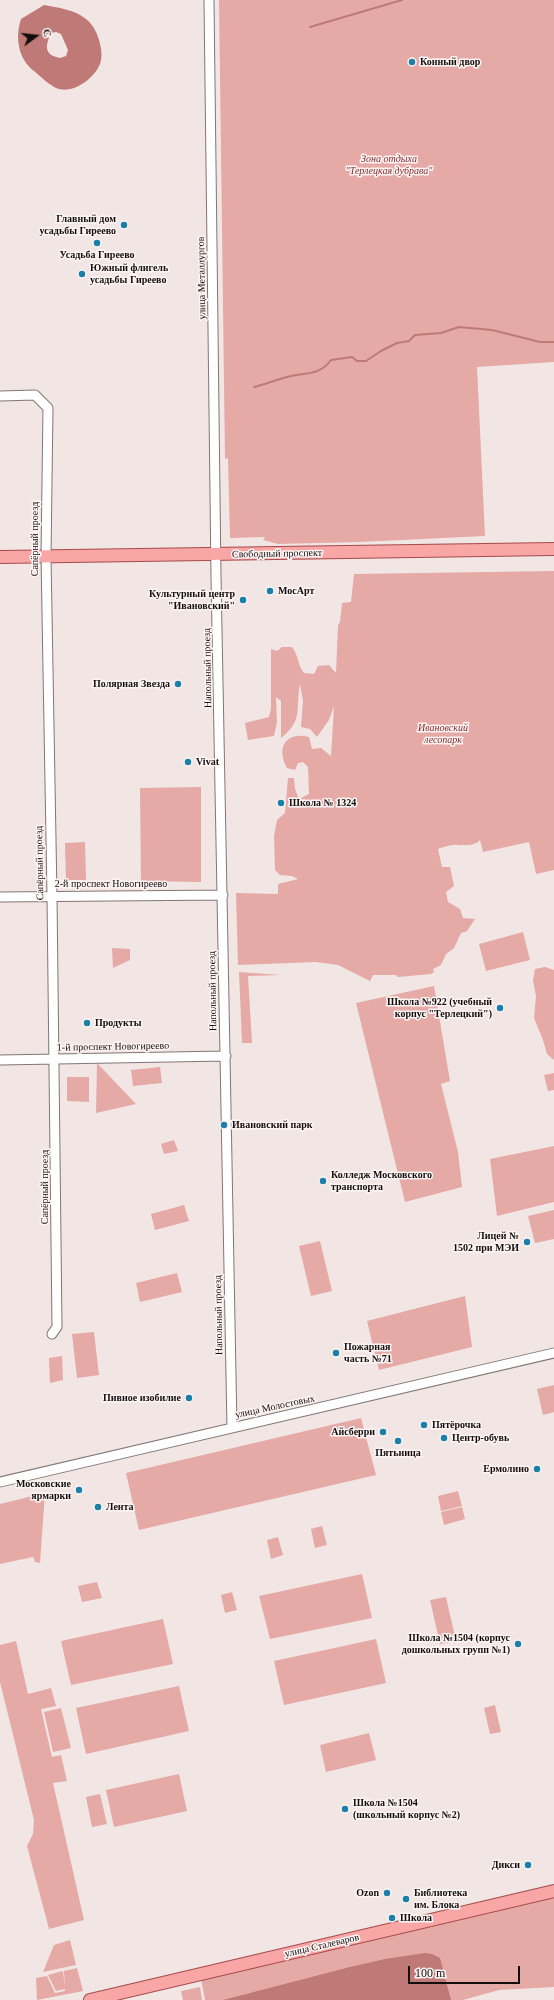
<!DOCTYPE html>
<html>
<head>
<meta charset="utf-8">
<style>
  body { margin:0 }
  #map { position:relative; width:554px; height:2000px; overflow:hidden; background:#f2e6e5; font-family:"Times New Roman",serif }
  canvas { display:block }
  .north { position:absolute; left:16px; top:16px; width:40px; height:40px; -webkit-text-stroke:3px #fef4f3; paint-order:stroke; rotate:75deg; font-size:11px; font-weight:700; line-height:16px; text-align:center; color:#120e0e }
  .north::after { content:''; display:block; margin:auto; width:14px; height:18px; background:#120e0e; clip-path:polygon(50% 0,100% 100%,50% 72%,0 100%) }
  .scale { position:absolute; left:408px; top:1966px; width:112px; height:18px; box-sizing:border-box; border:2px solid #120e0e; border-top:0; padding-left:5px; font-size:12px; line-height:14px; white-space:nowrap; color:#120e0e; -webkit-text-stroke:3px #fef4f3; paint-order:stroke }
</style>
</head>
<body>
<div id="map">
<canvas width="554" height="2000"></canvas>
<div class="north">С</div>
<div class="scale">100 m</div>
</div>
<script>
const ctx = document.querySelector('canvas').getContext('2d');
ctx.lineJoin = 'round';
function fillPath(path, color) { ctx.fillStyle = color; ctx.fill(path, 'evenodd'); }
function strokePath(path, color, width, dash) { ctx.strokeStyle = color; ctx.lineWidth = width; ctx.lineCap = dash ? 'butt' : 'round'; ctx.setLineDash(dash || []); ctx.stroke(path); }
function write(font, color, halo, rows, align = 'center') {
  ctx.font = font + ' "Times New Roman",serif'; ctx.lineWidth = 3; ctx.setLineDash([]); ctx.textBaseline = 'middle'; ctx.strokeStyle = halo; ctx.fillStyle = color; for (const [text, x, y, turn = 0] of rows) {
    ctx.save(); ctx.translate(x, y); ctx.rotate((+turn || 0) * Math.PI / 180); ctx.textAlign = isNaN(turn) ? turn : align; if (halo) ctx.strokeText(text, 0, 0); ctx.fillText(text, 0, 0); ctx.restore();
  }
}
fillPath(new Path2D(`
  M219 0H554V362L477 367 485 536 360 542 278 544 263 540 265 537 230 538 228 458 225 459Z
  M554 571V870L536 874 529 842 483 852 480 840C475 846 465 845 458 845 452 844 444 847 438 849L442 867H450L454 886 446 892 448 902 460 909 463 918 475 919 467 931 461 933 454 948 446 954 441 965 433 969 434 972 431 974 398 977 396 975H373L370 981 338 965 316 962 238 965 236 893 278 894V884L298 879 292 876 280 875 275 870 274 836 277 820 285 813 288 778H294L295 789 299 799 309 794 308 767 303 762 298 763 295 770 287 768C276 749 285 731 309 737L312 749 321 748 331 756 334 706 329 720 317 737 310 729 301 727 303 701 300 684C295 709 304 720 281 738V701L276 697 277 722 274 736 248 740 245 723 269 717 271 708V649L277 651 282 647H292C299 656 297 664 304 673L314 674 318 666 329 665 336 673 338 625 340 622 342 603 351 602 354 574Z
  M201 787V882L141 881 140 788Z
  M85 842 86 880H66L65 843Z
  M523 932 530 960 486 971 479 944Z
  M112 948 130 949V960L113 968Z
  M545 967 554 970V1060L547 1054 543 1040 534 1018 536 996 533 981 535 969Z
  M239 972 281 975 248 976 252 1043H242Z
  M434 986 450 1081 441 1084 458 1152 462 1187 405 1202 356 1003Z
  M97 1063 136 1104 96 1113Z
  M160 1067 162 1083 133 1086 131 1070Z
  M554 1073V1090L548 1091 544 1075Z
  M67 1077H89V1102L67 1101Z
  M174 1140 178 1151 164 1154 161 1144Z
  M554 1146V1202L497 1216 490 1159Z
  M184 1205 189 1221 155 1230 151 1214Z
  M554 1210V1239L535 1243 528 1216Z
  M320 1241 332 1291 311 1296 299 1246Z
  M177 1273 182 1292 140 1302 136 1283Z
  M465 1296 472 1347 379 1370 367 1321Z
  M94 1332 99 1375 77 1378 72 1334Z
  M62 1356 63 1380 50 1383 49 1358Z
  M554 1385V1412L543 1415 537 1389Z
  M361 1418 376 1475 139 1530 126 1473Z
  M458 1491 462 1506 441 1511 438 1496Z
  M45 1493 40 1563 35 1562 33 1557 0 1564V1504Z
  M462 1507 465 1519 444 1525 441 1512Z
  M322 1526 327 1545 315 1548 311 1529Z
  M278 1537 283 1555 271 1559 267 1540Z
  M362 1574 372 1618 270 1639 259 1596Z
  M97 1582 102 1598 82 1602 78 1586Z
  M232 1592 237 1610 225 1613 221 1595Z
  M446 1597 456 1641 440 1644 430 1600Z
  M163 1619 173 1664 71 1685 61 1641Z
  M376 1639 386 1683 284 1705 274 1661Z
  M16 1641 28 1694 51 1688 56 1706 41 1709 52 1757 61 1755 67 1781 53 1783 84 1920 49 1929 27 1846 33 1834 34 1820 0 1682V1645Z
  M179 1686 189 1731 86 1754 76 1708Z
  M495 1705 501 1732 490 1734 484 1708Z
  M61 1708 71 1748 53 1752 44 1712Z
  M369 1733 376 1760 326 1772 320 1745Z
  M179 1774 187 1811 114 1827 106 1790Z
  M100 1794 107 1824 92 1827 86 1797Z
  M554 1897V1987L499 1990 463 2000H205L201 1979Z
  M70 1940 76 1965 43 1972 54 1945Z
  M77 1968 83 1991 37 2000 36 1978 47 1976 55 1993 65 1991 64 1971Z
  M63 1971 65 1989 56 1991 48 1975Z
  M200 1987 202 2000H183L181 1991Z`), '#e5a9a6');
fillPath(new Path2D(`
  M44 5C58 8 74 9 86 19 97 27 105 51 100 64 94 79 72 95 56 88 48 84 40 76 34 71 18 59 15 37 21 19ZM56 32 61 34 68 50 66 56 60 58C44 55 45 46 51 33Z
  M425 1953 432 1954 440 1958 451 2000H223L350 1967 385 1959Z`), '#bf7a77');
strokePath(new Path2D(`
  M310 27 402 0
  M254 387C266 384 278 379 291 376 307 372 319 376 331 360L352 357 357 361H366L381 351 397 343 409 341 415 335 441 333 459 327 492 330 540 342H554`), '#bf7a77', 2);
const minor = new Path2D(`
  M209 0 216 576 232 1428
  M0 396 35 395 48 408 46 556 52 896 57 1327 52 1334
  M0 897 223 895
  M0 1060 226 1056
  M0 1482 554 1353`);
const major = new Path2D(`
  M0 557 554 549
  M90 2000 554 1891`);
strokePath(minor, '#817675', 11);
strokePath(major, '#a64a4a', 14);
strokePath(minor, '#fff', 9);
strokePath(major, '#f9a6a6', 12);
for (const [x, y, r, color] of [
  [412,62,4,"#1a7fa9"],
  [124,225,4,"#1a7fa9"],
  [97,243,4,"#1a7fa9"],
  [82,274,4,"#1a7fa9"],
  [270,591,4,"#1a7fa9"],
  [243,600,4,"#1a7fa9"],
  [178,684,4,"#1a7fa9"],
  [188,762,4,"#1a7fa9"],
  [281,803,4,"#1a7fa9"],
  [500,1008,4,"#1a7fa9"],
  [87,1023,4,"#1a7fa9"],
  [224,1125,4,"#1a7fa9"],
  [323,1181,4,"#1a7fa9"],
  [527,1242,4,"#1a7fa9"],
  [336,1353,4,"#1a7fa9"],
  [189,1398,4,"#1a7fa9"],
  [424,1425,4,"#1a7fa9"],
  [383,1432,4,"#1a7fa9"],
  [444,1438,4,"#1a7fa9"],
  [398,1441,4,"#1a7fa9"],
  [537,1469,4,"#1a7fa9"],
  [79,1490,4,"#1a7fa9"],
  [98,1507,4,"#1a7fa9"],
  [518,1644,4,"#1a7fa9"],
  [345,1809,4,"#1a7fa9"],
  [528,1865,4,"#1a7fa9"],
  [387,1893,4,"#1a7fa9"],
  [406,1899,4,"#1a7fa9"],
  [392,1918,4,"#1a7fa9"]
]) { const dot = new Path2D(); dot.arc(x, y, r, 0, 2 * Math.PI); ctx.fillStyle = color; ctx.fill(dot); strokePath(dot, '#fef4f3', 1.5); }
write('bold 10px', '#120e0e', '#fef4f3', [
  ["Конный двор",420,62],
  ["Главный дом",116,219,"right"],
  ["усадьбы Гиреево",116,231,"right"],
  ["Усадьба Гиреево",97,255,"center"],
  ["Южный флигель",90,268],
  ["усадьбы Гиреево",90,280],
  ["МосАрт",278,591],
  ["Культурный центр",235,594,"right"],
  ["\"Ивановский\"",235,606,"right"],
  ["Полярная Звезда",170,684,"right"],
  ["Vivat",196,762],
  ["Школа № 1324",289,803],
  ["Школа №922 (учебный",492,1002,"right"],
  ["корпус \"Терлецкий\")",492,1014,"right"],
  ["Продукты",95,1023],
  ["Ивановский парк",232,1125],
  ["Колледж Московского",331,1175],
  ["транспорта",331,1187],
  ["Лицей №",519,1236,"right"],
  ["1502 при МЭИ",519,1248,"right"],
  ["Пожарная",344,1347],
  ["часть №71",344,1359],
  ["Пивное изобилие",181,1398,"right"],
  ["Пятёрочка",432,1425],
  ["Айсберри",375,1432,"right"],
  ["Центр-обувь",452,1438],
  ["Пятьница",398,1453,"center"],
  ["Ермолино",529,1469,"right"],
  ["Московские",71,1484,"right"],
  ["ярмарки",71,1496,"right"],
  ["Лента",106,1507],
  ["Школа №1504 (корпус",510,1638,"right"],
  ["дошкольных групп №1)",510,1650,"right"],
  ["Школа №1504",353,1803],
  ["(школьный корпус №2)",353,1815],
  ["Дикси",520,1865,"right"],
  ["Ozon",379,1893,"right"],
  ["Библиотека",414,1893],
  ["им. Блока",414,1905],
  ["Школа",400,1918]
], 'left');
write('italic 10px', '#7d292b', '#fef4f3', [
  ["Зона отдыха",389,159],
  ["\"Терлецкая дубрава\"",389,171],
  ["Ивановский",443,728],
  ["лесопарк",443,740]
]);
write('10px', '#120e0e', '#fef4f3', [
  ["улица Металлургов",202,278,-91],
  ["Сапёрный проезд",35,539,-90],
  ["Свободный проспект",277,554,-1],
  ["Напольный проезд",208,668,-91],
  ["Сапёрный проезд",40,863,-91],
  ["2-й проспект Новогиреево",111,884],
  ["Напольный проезд",213,991,-91],
  ["1-й проспект Новогиреево",113,1047,-1],
  ["Сапёрный проезд",45,1187,-90],
  ["Напольный проезд",219,1315,-91],
  ["улица Молостовых",275,1407,-12],
  ["улица Сталеваров",322,1946,-13]
]);
</script>
</body>
</html>
